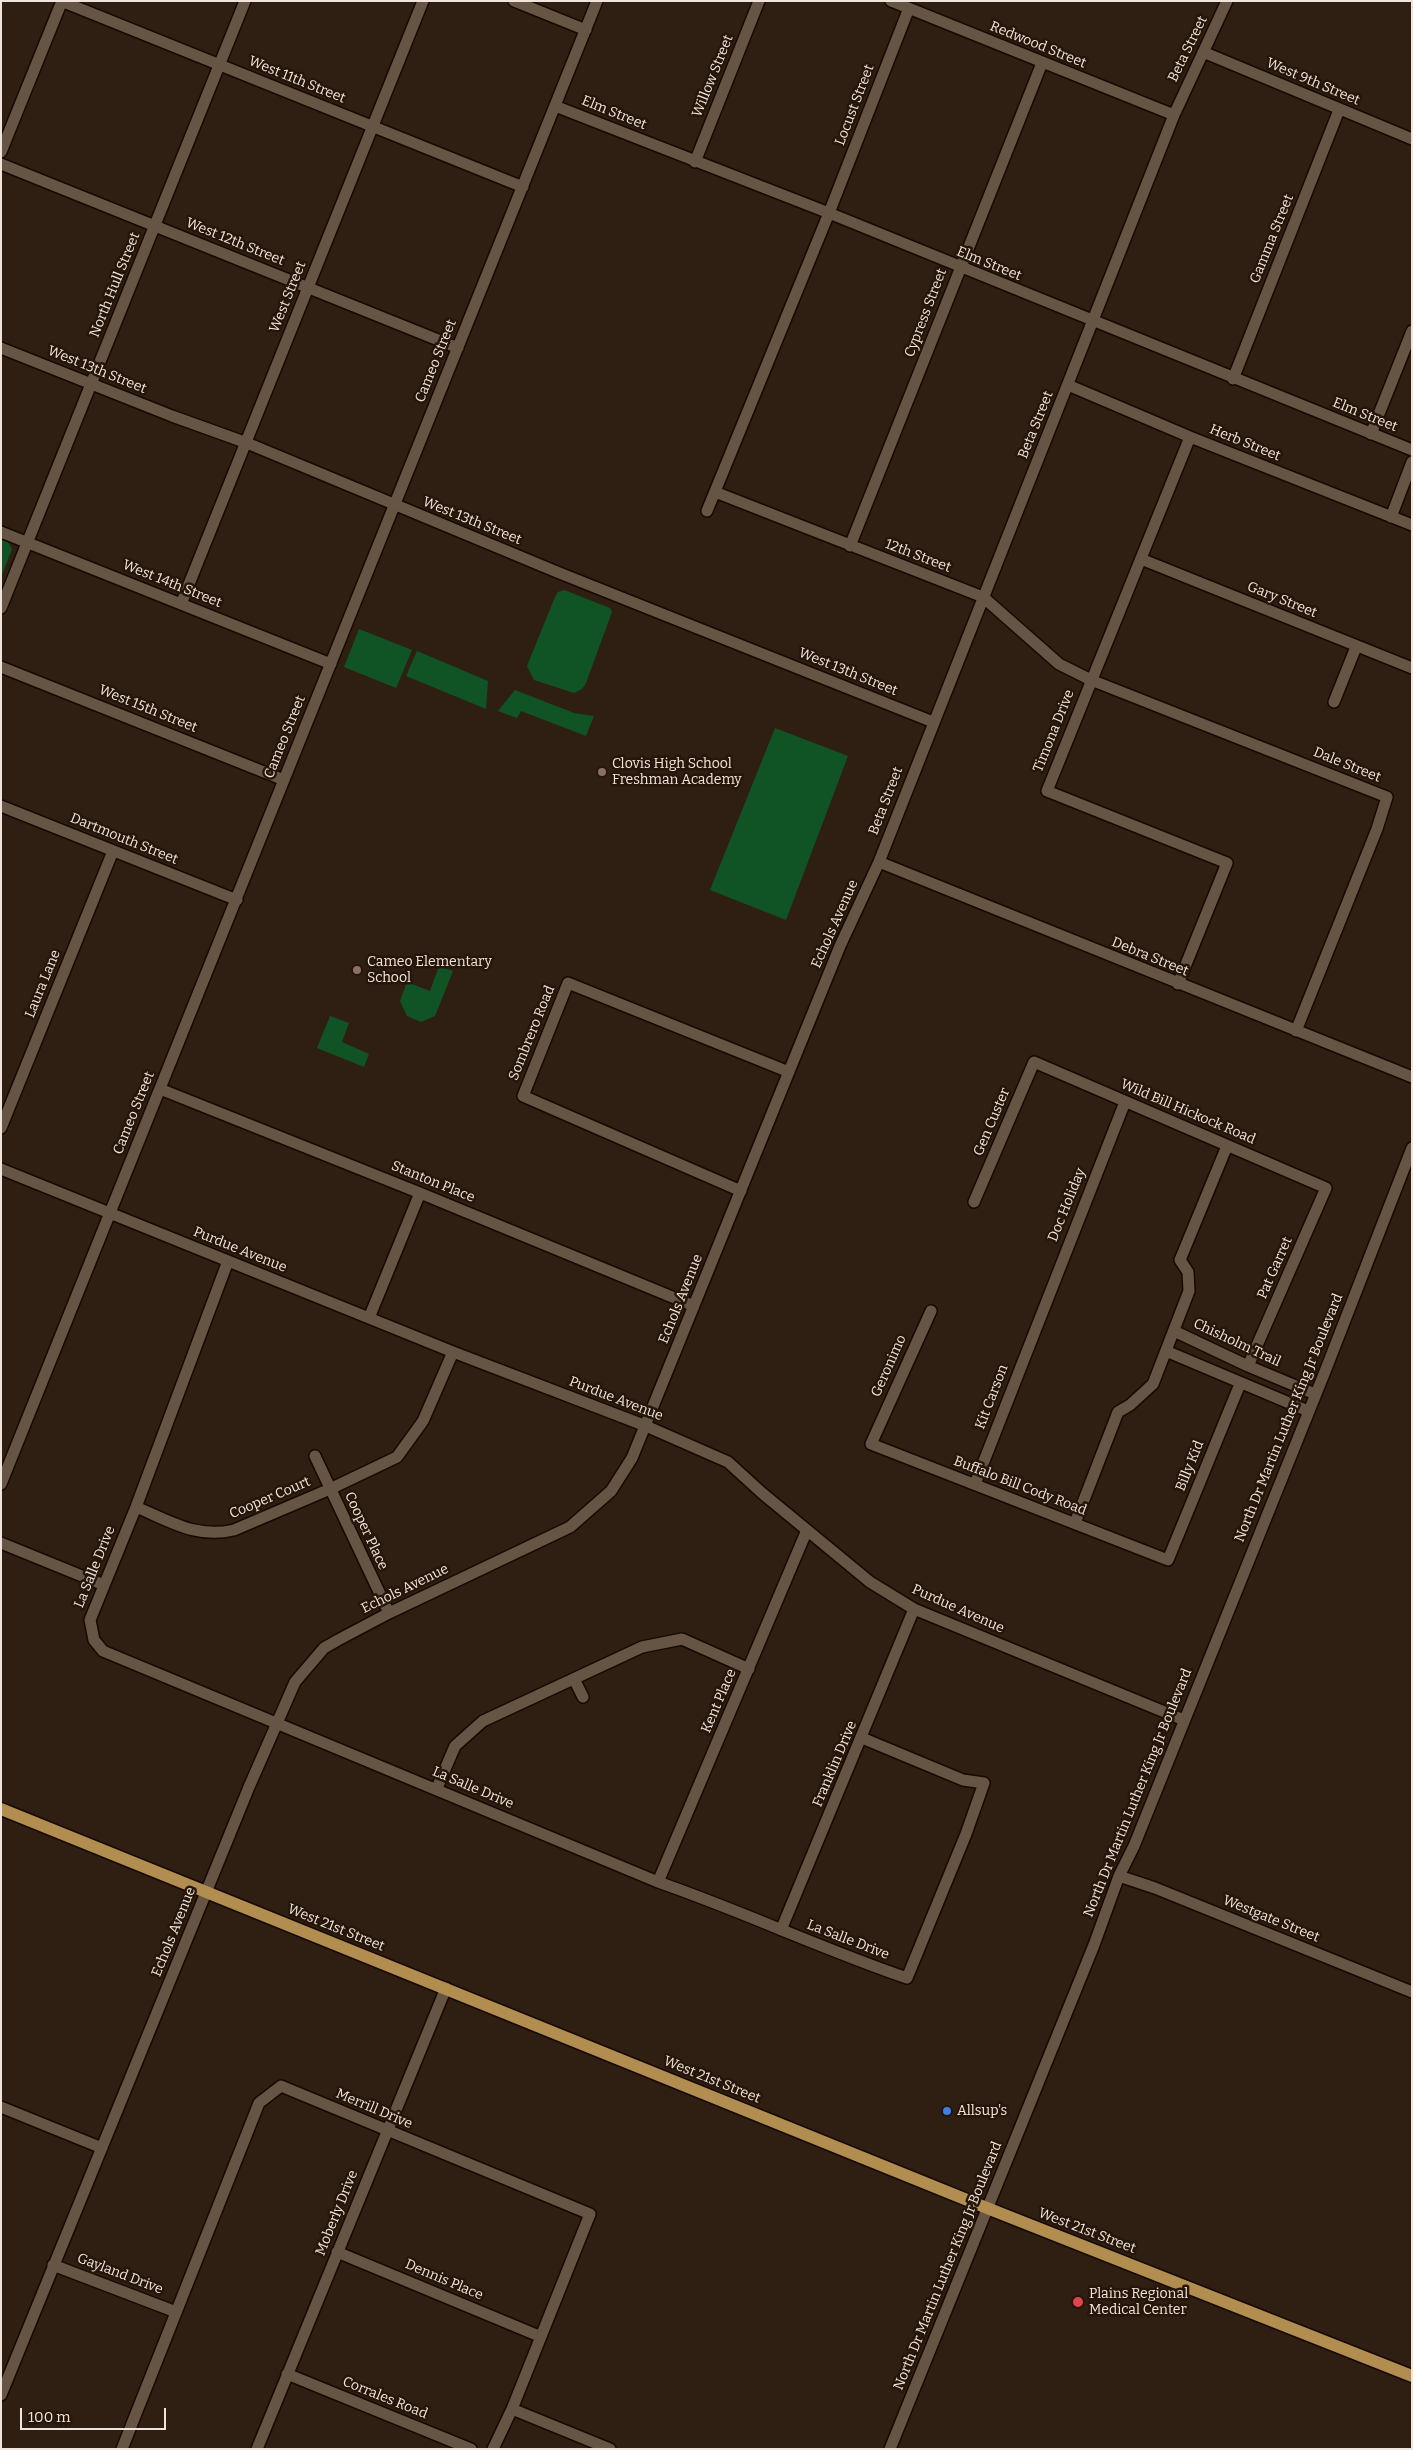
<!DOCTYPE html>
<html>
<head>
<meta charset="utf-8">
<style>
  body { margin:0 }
  #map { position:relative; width:1413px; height:2450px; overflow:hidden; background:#2f1f12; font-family:Bitter,serif }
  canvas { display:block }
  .frame { position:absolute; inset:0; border:2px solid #f0e5dd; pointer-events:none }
  .scale { position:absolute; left:20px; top:2408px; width:146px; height:22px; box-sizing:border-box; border:2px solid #f0e5dd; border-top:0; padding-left:6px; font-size:15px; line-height:18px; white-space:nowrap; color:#f0e5dd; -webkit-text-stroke:4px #251609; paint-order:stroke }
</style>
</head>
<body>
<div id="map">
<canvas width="1413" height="2450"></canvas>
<div class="frame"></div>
<div class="scale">100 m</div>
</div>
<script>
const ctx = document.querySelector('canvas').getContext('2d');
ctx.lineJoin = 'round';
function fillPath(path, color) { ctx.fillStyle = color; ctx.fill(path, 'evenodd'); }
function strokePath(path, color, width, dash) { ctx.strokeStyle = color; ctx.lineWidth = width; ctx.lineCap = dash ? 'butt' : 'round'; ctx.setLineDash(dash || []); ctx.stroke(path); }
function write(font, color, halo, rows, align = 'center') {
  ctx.font = font + ' Bitter,serif'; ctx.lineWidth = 5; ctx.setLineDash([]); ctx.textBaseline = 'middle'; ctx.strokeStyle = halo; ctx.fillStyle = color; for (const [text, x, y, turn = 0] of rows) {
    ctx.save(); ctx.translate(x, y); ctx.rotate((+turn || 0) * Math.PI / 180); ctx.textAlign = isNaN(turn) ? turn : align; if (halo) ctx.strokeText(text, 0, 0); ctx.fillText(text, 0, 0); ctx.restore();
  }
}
fillPath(new Path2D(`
  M1 539 8 542 12 549 1 577Z
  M564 590 610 608 612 612 586 683 582 689 574 693 534 680 527 666 555 597 558 592Z
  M359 629 412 650 396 688 344 667Z
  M417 651 488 681 486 709 406 676Z
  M515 690 574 713 594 716 586 736 521 711 517 718 498 711Z
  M775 728 848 756 786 920 710 890Z
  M439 966 453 971 435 1016 421 1022 407 1016 400 1001 407 982 430 991Z
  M330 1016 349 1023 342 1042 369 1054 364 1067 317 1048Z`), '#105425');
const minor = new Path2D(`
  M61 1 523 187
  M514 1 586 30
  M891 1 1174 115
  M1203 52 1412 139
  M555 106 829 213 1412 450
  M1 152 62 1
  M695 162 759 1
  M1 164 458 348
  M1 348 172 416 247 443 557 572 933 722
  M1233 379 1339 110
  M1068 385 1190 437 1412 525
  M1371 434 1412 331
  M715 492 983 597 1059 664 1091 680 1387 797 1377 829 1296 1031
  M707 511 829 213 909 8
  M1391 517 1412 462
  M1 532 331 664
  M850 546 1042 63
  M1141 559 1412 668
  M181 604 423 1
  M1 608 245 1
  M1 667 284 780
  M1334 702 1356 647
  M1 806 237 900
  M879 862 1412 1077
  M1178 984 1227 863 1047 791 1190 437
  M160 1089 420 1193 694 1306
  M1 1128 113 851
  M1 1169 453 1352 646 1426 728 1462 762 1493 870 1582 914 1609 1184 1720
  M741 1191 523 1096 568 983 789 1072
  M974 1202 1034 1062 1326 1188 1248 1366
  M228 1261 136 1507 90 1620 94 1640 103 1651 658 1882C742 1911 822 1949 907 1978L966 1834 984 1783 963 1780 862 1738
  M931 1311 871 1444 1168 1560 1240 1384
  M369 1318 420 1193
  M1174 1331 1248 1366 1315 1394
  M1166 1351 1308 1411
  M315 1456 389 1613
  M1 1484 597 1
  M975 1484 1125 1102
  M136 1507C170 1521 196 1539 234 1530L330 1489 397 1457 423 1421 453 1352
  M1075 1523 1118 1412 1130 1405 1153 1384 1189 1291 1188 1272 1180 1260 1227 1146
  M1 1543 104 1585
  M574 1679 583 1697
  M437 1788 455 1746 483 1721 642 1647 682 1639 749 1669
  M1119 1876 1155 1888 1412 1992
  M658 1882 807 1530
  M781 1930 914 1609
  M1 2107 102 2148
  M337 2252 539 2336
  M53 2265 176 2312
  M287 2374 471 2449
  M1 2395 249 1787 295 1682 324 1648 338 1640 389 1613 570 1527 611 1491 632 1458 840 946 879 862 1174 115 1227 1
  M512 2409 610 2449
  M122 2449 259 2103 281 2086 590 2214 512 2409 493 2449
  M257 2449 446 1988
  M890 2449 1094 1945 1119 1876 1134 1846 1326 1369 1412 1148`);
const major = new Path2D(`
  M1 1809 987 2208 1412 2376`);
strokePath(minor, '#170901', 14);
strokePath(major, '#170901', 15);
strokePath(minor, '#665445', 11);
strokePath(major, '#b18e50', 12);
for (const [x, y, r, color] of [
  [602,772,5,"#8d6e63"],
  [357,970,5,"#8d6e63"],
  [947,2111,5,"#3f7fe0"],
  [1078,2302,6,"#e0444e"]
]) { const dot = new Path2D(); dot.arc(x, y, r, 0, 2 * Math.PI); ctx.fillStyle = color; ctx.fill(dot); strokePath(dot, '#251609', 2); }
write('14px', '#f0e5dd', '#251609', [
  ["Redwood Street",1038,45,22],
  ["Beta Street",1188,49,-64],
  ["Willow Street",713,76,-68],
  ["West 11th Street",297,80,22],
  ["West 9th Street",1313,82,23],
  ["Locust Street",855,105,-69],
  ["Elm Street",614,113,22],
  ["Gamma Street",1272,239,-68],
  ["West 12th Street",235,242,22],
  ["Elm Street",989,264,22],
  ["North Hull Street",115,285,-68],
  ["West Street",288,297,-68],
  ["Cypress Street",926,313,-69],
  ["Cameo Street",436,361,-68],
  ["West 13th Street",97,370,22],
  ["Elm Street",1365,415,22],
  ["Beta Street",1036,425,-68],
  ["Herb Street",1245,443,22],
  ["West 13th Street",472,521,22],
  ["12th Street",918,556,21],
  ["West 14th Street",172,584,22],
  ["Gary Street",1282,600,22],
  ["West 13th Street",848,672,22],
  ["West 15th Street",148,709,22],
  ["Timona Drive",1054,731,-68],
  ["Cameo Street",285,737,-68],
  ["Dale Street",1347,765,22],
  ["Beta Street",886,801,-69],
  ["Dartmouth Street",124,839,22],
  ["Echols Avenue",835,924,-66],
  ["Debra Street",1150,957,22],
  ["Laura Lane",43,984,-68],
  ["Sombrero Road",532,1033,-68],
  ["Wild Bill Hickock Road",1188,1112,23],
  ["Cameo Street",134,1113,-68],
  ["Gen Custer",992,1122,-67],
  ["Stanton Place",433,1182,22],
  ["Doc Holiday",1067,1205,-68],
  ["Purdue Avenue",240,1250,22],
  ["Pat Garret",1275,1268,-66],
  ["Echols Avenue",681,1299,-68],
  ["Chisholm Trail",1237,1343,25],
  ["Geronimo",889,1366,-66],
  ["Kit Carson",992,1397,-69],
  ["Purdue Avenue",616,1399,21],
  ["North Dr Martin Luther King Jr Boulevard",1289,1418,-68],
  ["Billy Kid",1190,1466,-68],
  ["Buffalo Bill Cody Road",1020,1486,21],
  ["Cooper Court",270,1498,-23],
  ["Cooper Place",366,1531,65],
  ["La Salle Drive",95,1567,-68],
  ["Echols Avenue",405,1589,-26],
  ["Purdue Avenue",958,1609,24],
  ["Kent Place",719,1701,-67],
  ["Franklin Drive",835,1764,-67],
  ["La Salle Drive",473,1788,23],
  ["North Dr Martin Luther King Jr Boulevard",1138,1793,-68],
  ["Westgate Street",1271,1919,22],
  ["West 21st Street",336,1928,22],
  ["Echols Avenue",174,1932,-68],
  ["La Salle Drive",848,1940,21],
  ["West 21st Street",712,2080,22],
  ["Merrill Drive",374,2109,23],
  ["Moberly Drive",337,2213,-68],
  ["West 21st Street",1087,2231,21],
  ["North Dr Martin Luther King Jr Boulevard",948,2266,-68],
  ["Gayland Drive",120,2274,21],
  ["Dennis Place",444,2280,23],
  ["Corrales Road",385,2398,22]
]);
write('14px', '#f0e5dd', '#251609', [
  ["Clovis High School",612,764],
  ["Freshman Academy",612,780],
  ["Cameo Elementary",367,962],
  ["School",367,978],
  ["Allsup's",957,2111],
  ["Plains Regional",1089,2294],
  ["Medical Center",1089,2310]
], 'left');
</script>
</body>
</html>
